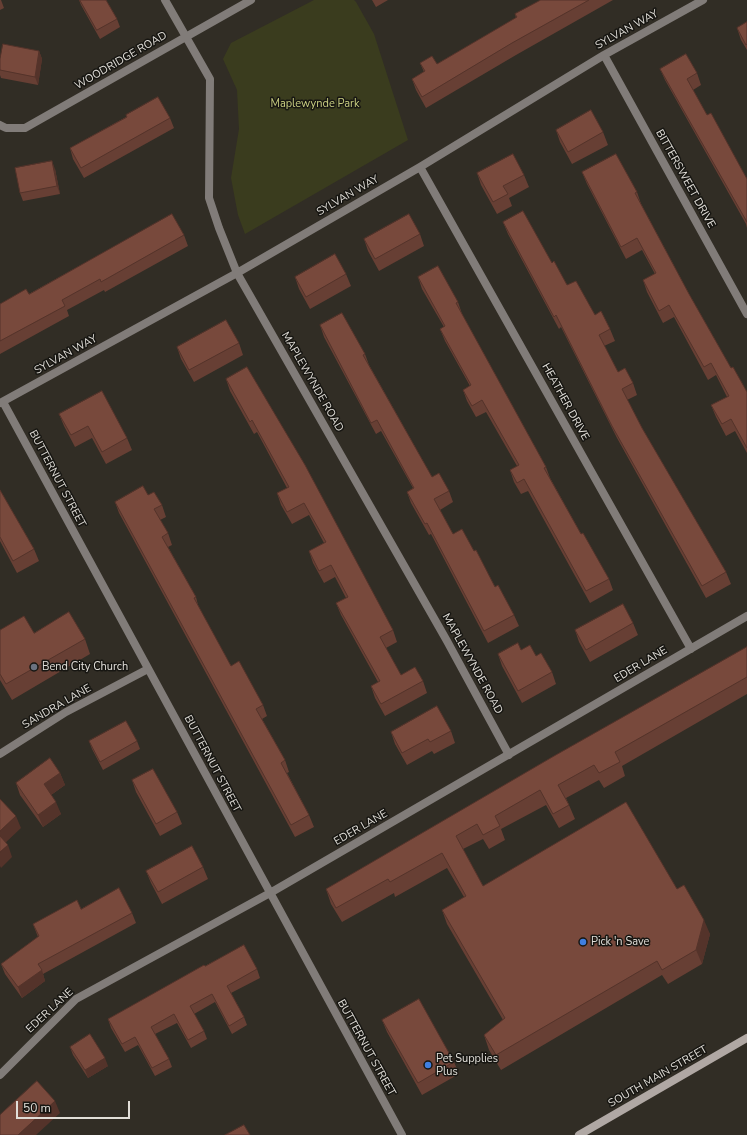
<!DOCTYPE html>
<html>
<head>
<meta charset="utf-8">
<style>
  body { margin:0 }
  #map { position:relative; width:747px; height:1135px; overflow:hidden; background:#312d25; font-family:"Nunito Sans",sans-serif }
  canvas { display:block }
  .scale { position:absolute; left:16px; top:1101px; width:114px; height:18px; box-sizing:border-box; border:2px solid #e1ded8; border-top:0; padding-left:5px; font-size:12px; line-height:14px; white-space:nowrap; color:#e1ded8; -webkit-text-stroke:3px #171612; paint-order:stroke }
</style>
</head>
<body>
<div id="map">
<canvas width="747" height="1135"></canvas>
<div class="scale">50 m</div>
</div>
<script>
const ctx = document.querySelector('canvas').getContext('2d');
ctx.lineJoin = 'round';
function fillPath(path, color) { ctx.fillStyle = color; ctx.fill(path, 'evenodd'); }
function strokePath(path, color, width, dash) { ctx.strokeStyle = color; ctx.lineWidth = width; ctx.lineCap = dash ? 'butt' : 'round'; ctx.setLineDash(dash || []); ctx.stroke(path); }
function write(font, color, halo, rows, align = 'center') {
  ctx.font = font + ' "Nunito Sans",sans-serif'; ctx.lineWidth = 3; ctx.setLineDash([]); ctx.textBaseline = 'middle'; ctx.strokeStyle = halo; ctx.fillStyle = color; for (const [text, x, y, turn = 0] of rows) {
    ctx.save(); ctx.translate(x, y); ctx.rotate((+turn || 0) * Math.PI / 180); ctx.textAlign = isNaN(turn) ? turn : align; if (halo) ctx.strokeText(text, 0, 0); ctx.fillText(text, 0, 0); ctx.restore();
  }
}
fillPath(new Path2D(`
  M314 0H354L356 2 374 34 408 140 245 234 238 215 231 178 239 129 237 90 223 59 231 43Z`), '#3a3c1e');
strokePath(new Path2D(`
  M165 0 210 79 209 198 219 228 237 273 447 641 509 755
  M604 55 747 314
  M0 125 6 128H25L251 0
  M420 167 691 649
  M3 402 402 1135
  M0 403 237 273 420 167 604 55 703 0
  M0 754 66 712 148 669
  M0 1075 76 999 270 893 747 616`), '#817c79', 8);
strokePath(new Path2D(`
  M579 1135 747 1038`), '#b0a8a4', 8);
fillPath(new Path2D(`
  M0 0H1L4 8 0 10Z
  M79 0H106L117 19 120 27 100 39 81 5Z
  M372 0H388L376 7Z
  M541 0H613L516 55 426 108 416 90 412 79 424 72 420 63 437 64 516 18 515 14Z
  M747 22V50L741 40 737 28Z
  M39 51 42 59 38 85 1 78 0 75V59Z
  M660 69 697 73 701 85 693 90 707 115 747 179V228L746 224 665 80Z
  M126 115 170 118 174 128 84 178 73 159 70 148 126 117Z
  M556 130 603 132 608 145 572 164 560 142Z
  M55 169 60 194 23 201 20 193Z
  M582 172 637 192 641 204 689 294 731 368 747 392V453L735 431 726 436 716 417 711 405 727 397 716 375 708 380 674 317 663 323 647 292 643 280 655 274 642 250 626 259 587 184Z
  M477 173 524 175 529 187 509 198 512 206 497 214 481 185Z
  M503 222 552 263 567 285 595 315 610 329 615 341 604 346 618 372 633 383 637 395 627 400 642 428 726 572 731 584 706 598 617 438 561 327 559 329 508 234Z
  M420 234 424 246 379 271 368 251 364 239Z
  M184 235 188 246 105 292 104 290 67 310 69 316 0 354V304L29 294Z
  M346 274 351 286 310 309 299 289 295 277Z
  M418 277 458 302 462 314 546 467 550 478 581 534 609 579 613 590 590 603 528 491 521 494 514 482 510 470 517 466 486 412 476 417 467 401 463 390 470 386 445 341 440 329 444 327 422 289Z
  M320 325 365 354 369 365 432 477 449 491 453 502 440 510 453 534 474 551 495 587 514 615 519 626 488 643 431 534 429 535 411 503 407 492 413 488 381 431 376 434 324 337Z
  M239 343 243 355 194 382 181 359 177 347Z
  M226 379 393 630 397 642 386 648 401 675 423 681 427 693 385 716 375 698 371 686 378 682 341 615 336 603 346 598 335 577 324 583 313 563 309 551 324 543 309 515 292 524 281 505 277 493 287 488 257 432 254 434 230 391Z
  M59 414 127 438 132 450 106 464 92 438 75 447 64 426Z
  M0 490 34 549 39 561 17 573 0 541Z
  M148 495 162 505 166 517 160 520 168 533 172 545 168 547 196 597 199 609 231 666 263 705 267 716 262 719 285 760 289 772 287 773 309 815 314 827 295 837 119 513 115 502Z
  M633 623 638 635 590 662 579 642 575 630Z
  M0 630 34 633 85 639 90 654 12 700 0 680Z
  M747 647V694L622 766 625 776 604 788 599 780 566 798 575 819 559 828 546 805 501 829 505 840 489 849 483 839 463 849 483 886 677 889 710 934 702 964 668 984 662 975 501 1070 489 1050 484 1035 503 1020 447 924 442 910 464 897 447 868 395 897 394 893 342 922 331 904 326 889Z
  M521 650 536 656 552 672 556 684 522 703 502 666 498 654Z
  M451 731 455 743 434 754 432 751 407 765 395 744 391 732Z
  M89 741H137L140 749 103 770 92 749Z
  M60 773 65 785 51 795 61 814 43 827 20 795 16 783Z
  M132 780 177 812 182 824 160 836 136 792Z
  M203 867 208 879 162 904 151 883 146 871Z
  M81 909 132 913 136 923 43 974 45 981 22 998 5 974 1 964 38 937 33 924Z
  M205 966 257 969 260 978 231 993 244 1017 247 1025 232 1034 215 1002 194 1014 204 1031 207 1039 191 1048 177 1023 155 1034 169 1059 172 1067 155 1076 138 1045 125 1052 111 1028 108 1019Z
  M382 1020 454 1062 459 1074 422 1095 387 1032Z
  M70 1047 108 1066 88 1078 73 1055Z`), '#673f34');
fillPath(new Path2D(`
  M39 51 42 59 38 85 35 77Z
  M52 161 55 169 60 194 57 186Z
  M60 773 65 785 48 797 44 784Z
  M56 802 61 814 43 827 38 815Z
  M16 816 21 828 2 846 0 840V831Z
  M8 845 12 857 1 868 0 866V852Z
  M704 920 710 934 702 964 696 950Z
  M42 970 45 981 22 998 18 987Z
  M105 1058 108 1066 88 1078 85 1070Z
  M55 1101 60 1113 36 1135H18Z`), '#54332a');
const building = new Path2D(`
  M80 0H106L117 19 97 30Z
  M541 0H589L512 43 422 97 412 79 425 71 420 63 432 56 437 64 517 17 515 14Z
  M747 22V44L746 45 737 28Z
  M3 44 39 51 35 77 0 70V59Z
  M686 54 697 73 687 79 707 115 711 113 747 179V222L660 69Z
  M158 97 170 118 81 168 70 148 127 117 126 115Z
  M591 110 603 132 568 152 556 130Z
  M513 154 524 175 503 186 508 194 493 202 477 173Z
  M616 154 637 192 635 193 689 294 731 368 733 367 747 392V448L731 419 722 424 711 405 729 396 711 363 704 367 669 305 659 311 643 280 656 273 637 238 621 247 582 172Z
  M52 161 57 186 20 193 15 168Z
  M523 211 552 263 554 261 567 285 576 281 595 315 601 311 610 329 599 335 618 372 625 368 633 383 622 389 642 428 726 572 702 586 612 426 556 315 554 317 503 222Z
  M172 214 184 235 101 282 100 279 62 300 65 306 0 341V304L26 289 29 294Z
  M409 214 420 234 375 259 364 239Z
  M335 254 346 274 306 297 295 277Z
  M438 266 458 302 456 303 546 467 544 468 581 534 583 533 609 579 586 591 524 479 517 483 510 470 519 465 482 400 472 406 463 390 471 385 440 329 445 326 418 277Z
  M342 313 365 354 363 355 432 477 439 473 449 491 434 499 453 534 462 529 474 551 476 550 495 587 498 585 514 615 484 631 427 523 425 524 407 492 414 488 377 420 371 423 320 325Z
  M226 320 239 343 189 370 177 347Z
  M247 367 305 465 393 630 380 637 401 675 415 667 423 681 381 704 371 686 380 681 336 603 348 597 331 565 319 571 309 551 326 542 304 503 287 512 277 493 289 487 252 420 250 422 226 379Z
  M102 391 127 438 102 452 88 426 71 435 59 414Z
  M143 486 148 495 154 492 162 505 154 509 168 533 162 537 196 597 194 598 231 666 239 661 263 705 256 709 285 760 281 763 309 815 291 825 115 502Z
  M0 490 34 549 13 561 0 537Z
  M623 604 633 623 586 650 575 630Z
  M69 612 85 639 6 684 0 674V630L24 616 34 633Z
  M518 643 521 650 530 645 536 656 541 653 552 672 518 691 498 654Z
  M747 647V677L615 752 620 762 599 773 594 765 558 785 569 805 553 814 540 790 495 816 500 826 483 835 477 824 456 836 483 886 626 802 677 889 684 885 704 920 696 950 662 970 657 961 496 1055 484 1035 505 1018 442 910 466 896 442 853 390 882 388 879 336 908 326 889 554 756Z
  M437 706 451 731 430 742 428 739 402 753 391 732Z
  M126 721 137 741 100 762 89 741Z
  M50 758 60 773 44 784 56 802 38 815 16 783Z
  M153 769 177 812 156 824 132 780Z
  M0 799 16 816 0 831Z
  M0 836 8 845 0 852Z
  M192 846 203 867 158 892 146 871Z
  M119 888 132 913 38 964 42 970 18 987 1 964 39 936 33 924 77 900 81 909Z
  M244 945 257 969 227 986 244 1017 229 1026 212 994 190 1006 204 1031 188 1040 174 1014 151 1027 169 1059 152 1068 135 1037 122 1044 108 1019 204 965 205 966Z
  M419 999 454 1062 418 1083 382 1020Z
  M90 1034 105 1058 85 1070 70 1047Z
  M37 1081 55 1101 18 1135H0V1115Z
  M244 1125 250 1135H225Z`);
fillPath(building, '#78493c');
strokePath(building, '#54332a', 1);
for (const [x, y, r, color] of [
  [34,667,4,"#6b7280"],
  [583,942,4,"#3f7fe0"],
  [428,1065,4,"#3f7fe0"]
]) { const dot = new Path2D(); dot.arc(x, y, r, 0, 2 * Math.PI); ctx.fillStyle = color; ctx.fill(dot); strokePath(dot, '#171612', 1.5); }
write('11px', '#e1ded8', '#171612', [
  ["SYLVAN WAY",627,30,-29],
  ["WOODRIDGE ROAD",121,61,-30],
  ["BITTERSWEET DRIVE",685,179,61],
  ["SYLVAN WAY",348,196,-30],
  ["SYLVAN WAY",66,355,-29],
  ["MAPLEWYNDE ROAD",312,382,60],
  ["HEATHER DRIVE",565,402,61],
  ["BUTTERNUT STREET",57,479,62],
  ["MAPLEWYNDE ROAD",472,664,61],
  ["EDER LANE",641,665,-31],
  ["SANDRA LANE",57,707,-30],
  ["BUTTERNUT STREET",212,764,62],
  ["EDER LANE",361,828,-30],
  ["EDER LANE",50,1011,-43],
  ["BUTTERNUT STREET",366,1048,61],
  ["SOUTH MAIN STREET",658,1077,-30]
]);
write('11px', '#c8cd80', '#171612', [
  ["Maplewynde Park",315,104]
]);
write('11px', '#e1ded8', '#171612', [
  ["Bend City Church",42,667],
  ["Pick 'n Save",591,942],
  ["Pet Supplies",436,1059],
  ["Plus",436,1072]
], 'left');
</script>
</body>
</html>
